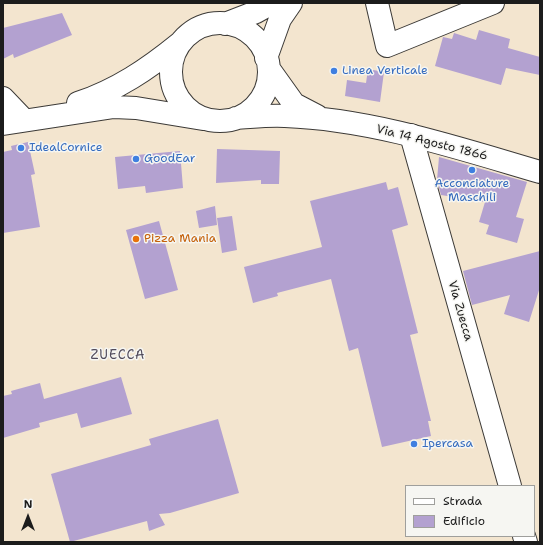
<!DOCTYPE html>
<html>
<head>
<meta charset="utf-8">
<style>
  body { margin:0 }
  #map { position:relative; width:543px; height:545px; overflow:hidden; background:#f3e5cf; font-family:"Shantell Sans",sans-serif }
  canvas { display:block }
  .frame { position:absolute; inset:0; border:4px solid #1c1c1c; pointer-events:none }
  .legend { position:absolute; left:405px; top:485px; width:130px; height:52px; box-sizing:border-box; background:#f6f6f2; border:1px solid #9f9f9c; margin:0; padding:5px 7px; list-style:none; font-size:12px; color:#1c1c1c }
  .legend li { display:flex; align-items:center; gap:8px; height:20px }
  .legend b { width:20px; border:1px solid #9f9f9c }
  .north { position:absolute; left:8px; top:497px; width:40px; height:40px; -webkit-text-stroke:3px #f6f6f2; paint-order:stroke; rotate:0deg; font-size:11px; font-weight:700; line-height:16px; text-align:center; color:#1c1c1c }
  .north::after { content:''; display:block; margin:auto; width:14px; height:18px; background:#1c1c1c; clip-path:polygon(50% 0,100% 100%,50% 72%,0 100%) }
</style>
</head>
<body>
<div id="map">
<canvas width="543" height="545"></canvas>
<div class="frame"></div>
<ul class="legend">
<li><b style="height:5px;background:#fff"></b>Strada</li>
<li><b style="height:11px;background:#b3a1d0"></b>Edificio</li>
</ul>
<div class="north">N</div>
</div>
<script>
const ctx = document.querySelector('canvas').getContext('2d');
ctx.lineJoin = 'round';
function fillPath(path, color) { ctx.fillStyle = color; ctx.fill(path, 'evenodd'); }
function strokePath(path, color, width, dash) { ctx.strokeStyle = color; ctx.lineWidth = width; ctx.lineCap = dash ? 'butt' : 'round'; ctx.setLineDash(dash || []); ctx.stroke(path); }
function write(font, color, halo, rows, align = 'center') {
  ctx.font = font + ' "Shantell Sans",sans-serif'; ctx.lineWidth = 3; ctx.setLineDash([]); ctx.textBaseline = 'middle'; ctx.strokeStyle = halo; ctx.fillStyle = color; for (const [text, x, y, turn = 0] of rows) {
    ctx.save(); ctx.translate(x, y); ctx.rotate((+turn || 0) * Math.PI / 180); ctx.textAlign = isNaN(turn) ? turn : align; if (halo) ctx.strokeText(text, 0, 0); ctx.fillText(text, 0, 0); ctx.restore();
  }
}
fillPath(new Path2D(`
  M62 13 72 35 14 58 13 54 3 59V28Z
  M479 30 510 39 508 48 540 57V75L506 68 501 85 435 66 443 37 452 39 454 33 476 40Z
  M368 69 384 72 380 102 345 96 347 80 366 83Z
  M28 142 35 174 31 175 40 227 3 233V152L12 150 11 146Z
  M217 149 280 151 279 184H261V180L216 183Z
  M180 151 183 188 146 193 145 186 118 189 115 157Z
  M439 157 527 182 516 217 524 219 517 243 486 234 489 225 479 222 485 202 441 195 437 180Z
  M386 182 388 190 398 187 408 225 392 230 418 333 410 335 431 421H428L431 436 382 447 358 348 349 351 331 279 277 293 278 296 253 303 244 267 322 247 310 201Z
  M215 206 217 225 199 228 196 211Z
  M232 216 237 250 222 253 217 218Z
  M159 221 178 290 145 299 126 230Z
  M540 251V287L529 322 504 314 510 295 472 305 463 271Z
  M121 377 132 414 81 428 77 413 39 423 40 427 3 438V396L12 394 11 391 40 383 44 399Z
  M218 419 239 493 170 513 159 514 165 525 149 531 147 521 70 542 51 474 151 445 149 439Z`), '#b3a1d0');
const minor = new Path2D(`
  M377 3 387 46 493 3
  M3 98 24 120
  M411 135 510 486
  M524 536 526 542`);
const major = new Path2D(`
  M171 72a49 49 0 1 1 98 0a49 49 0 1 1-98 0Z
  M225 24 256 12 272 3
  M266 58 280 19 291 3
  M269 69 294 104 317 116
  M78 103C117 90 148 69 180 43
  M236 118C253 117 269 115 285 116 371 119 458 148 540 172
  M3 124 114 107 136 108 203 119`);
strokePath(minor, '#3c3a37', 24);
strokePath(major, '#3c3a37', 24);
strokePath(minor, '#fff', 22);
strokePath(major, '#fff', 22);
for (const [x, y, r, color] of [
  [334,71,4,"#3f7fe0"],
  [21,148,4,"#3f7fe0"],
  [136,159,4,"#3f7fe0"],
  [472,170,4,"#3f7fe0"],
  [136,239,4,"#e8710a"],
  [414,444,4,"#3f7fe0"]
]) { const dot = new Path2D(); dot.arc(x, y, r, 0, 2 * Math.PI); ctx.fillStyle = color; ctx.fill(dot); strokePath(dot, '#f6f6f2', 1.5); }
write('12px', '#366cbe', '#f6f6f2', [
  ["Linea Verticale",342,71],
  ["IdealCornice",29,148],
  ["GoodEar",144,159],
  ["Acconciature",472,184,"center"],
  ["Maschili",472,198,"center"],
  ["Ipercasa",422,444]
], 'left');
write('12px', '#1c1c1c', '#f6f6f2', [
  ["Via 14 Agosto 1866",432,143,14],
  ["Via Zuecca",460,311,74]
]);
write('12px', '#c56008', '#f6f6f2', [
  ["Pizza Mania",144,239]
], 'left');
ctx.letterSpacing = '1px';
write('13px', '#514b5b', '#f6f6f2', [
  ["ZUECCA",118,356]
]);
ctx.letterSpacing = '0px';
</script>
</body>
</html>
